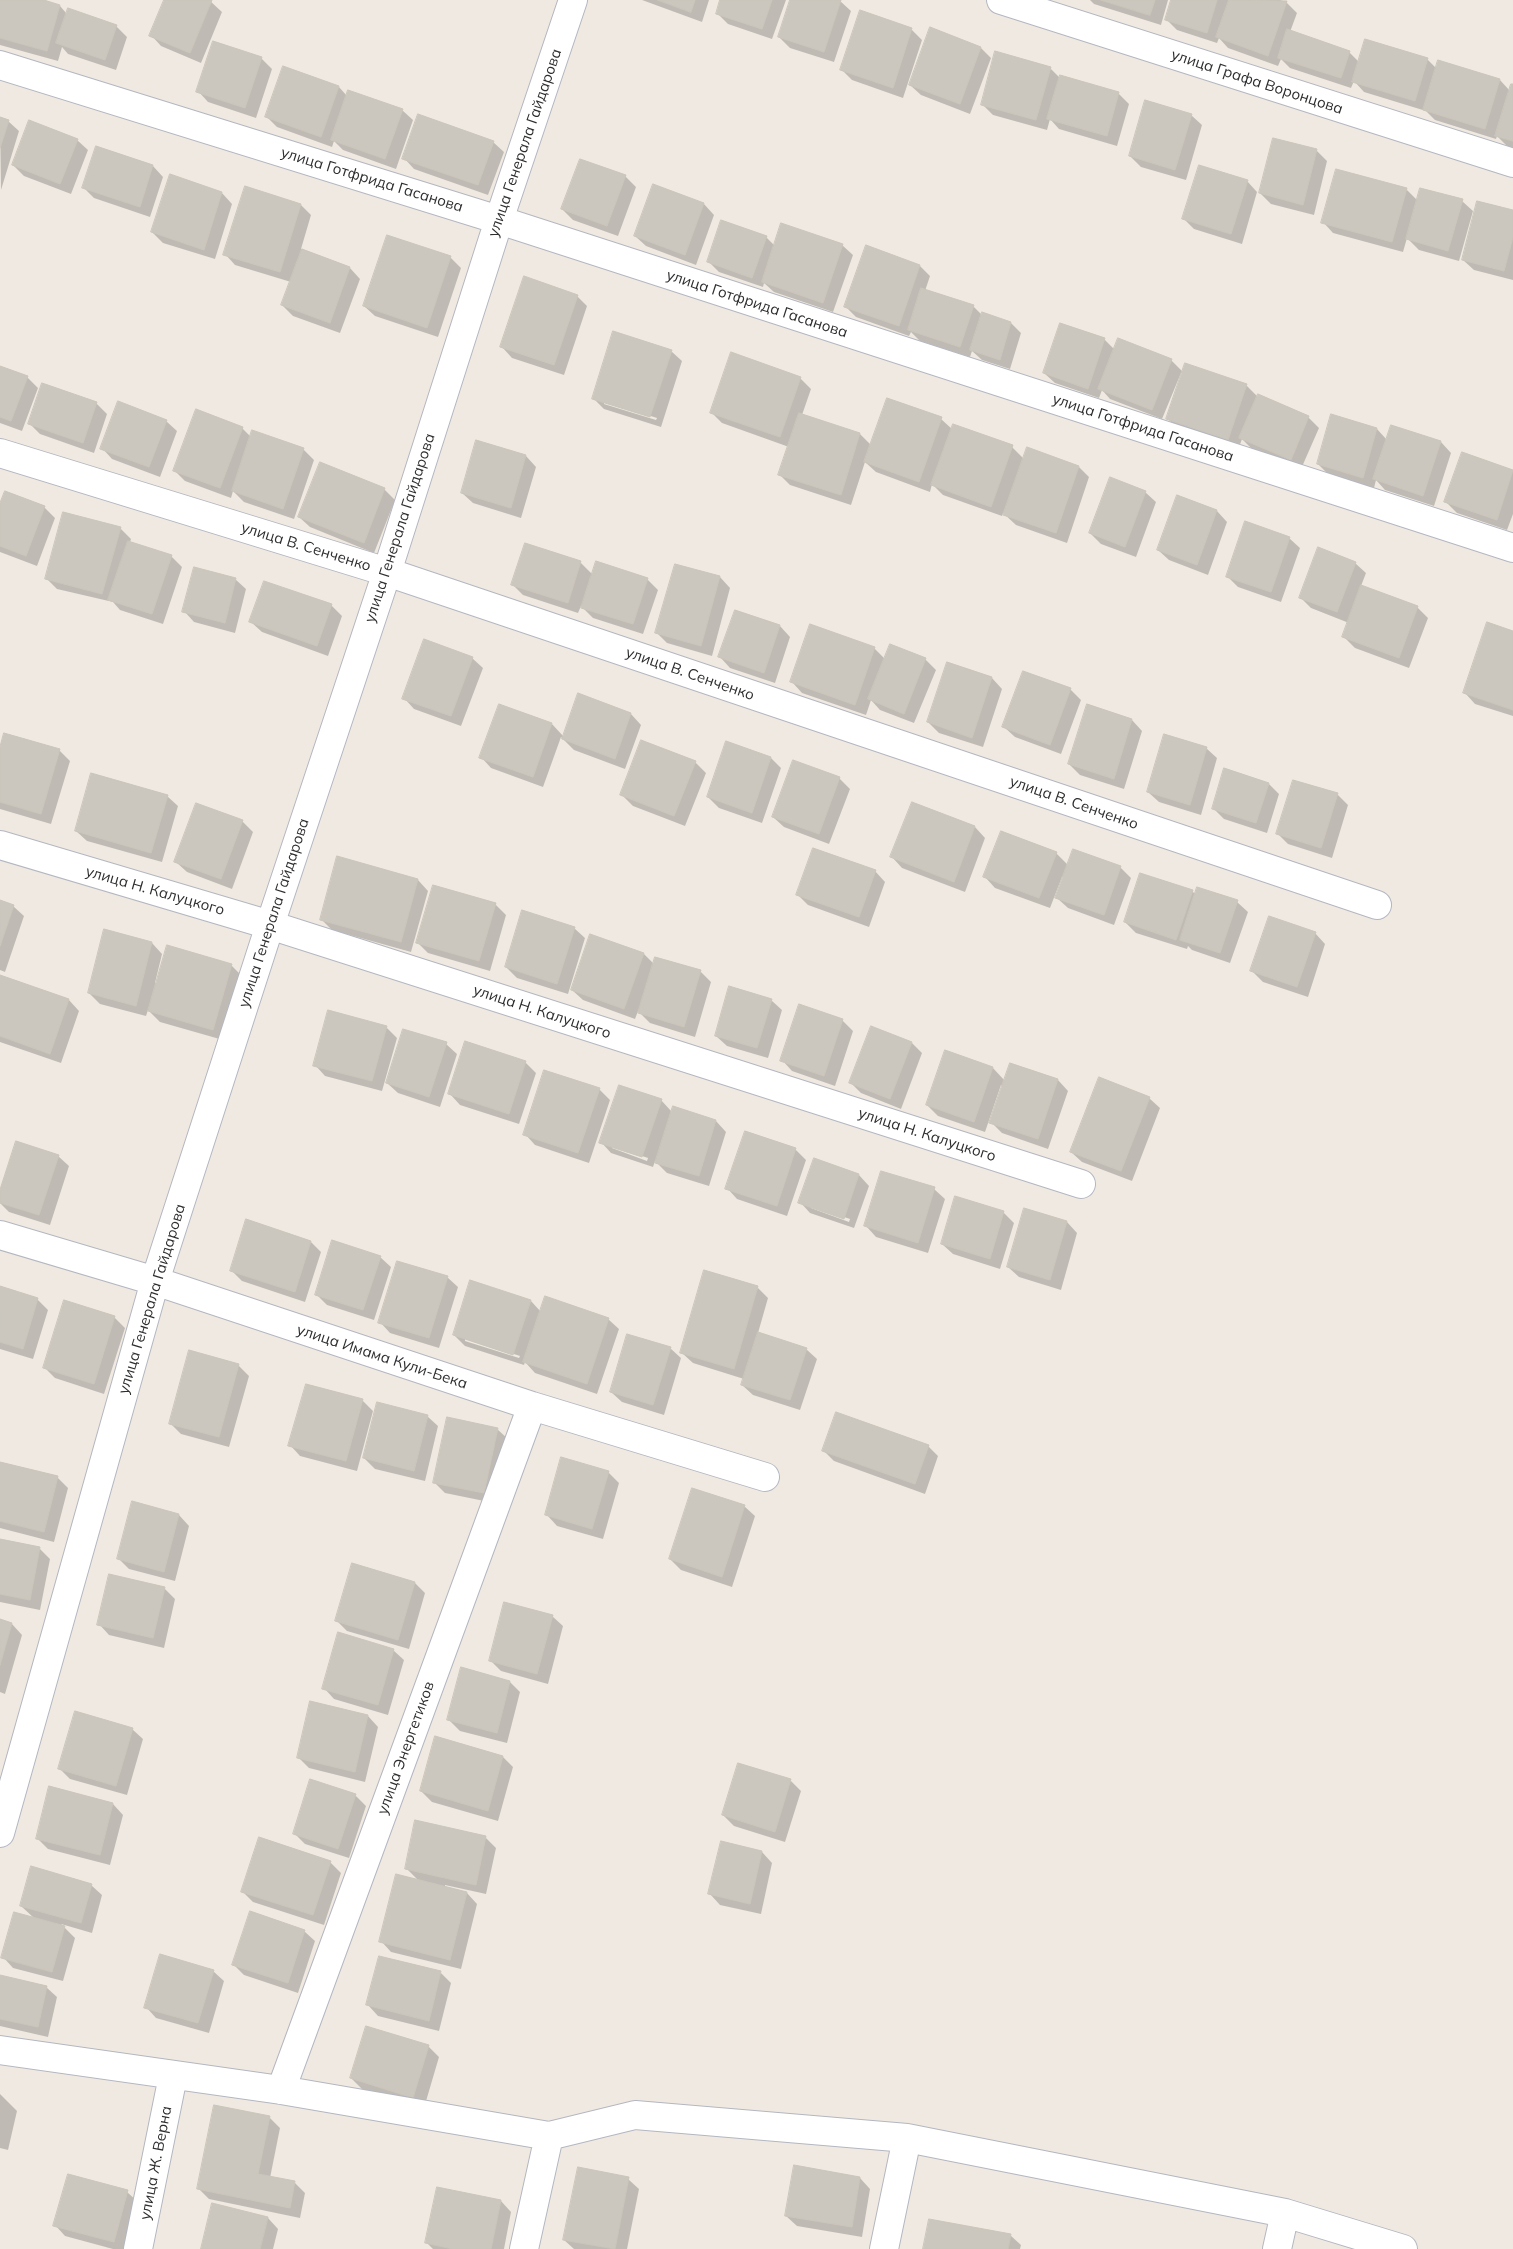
<!DOCTYPE html>
<html>
<head>
<meta charset="utf-8">
<style>
  body { margin:0 }
  canvas { display:block; background:#efe9e1 }
</style>
</head>
<body>
<canvas width="1513" height="2249"></canvas>
<script>
const ctx = document.querySelector('canvas').getContext('2d');
ctx.lineJoin = 'round';
function fillPath(path, color) { ctx.fillStyle = color; ctx.fill(path, 'evenodd'); }
function strokePath(path, color, width, dash) { ctx.strokeStyle = color; ctx.lineWidth = width; ctx.lineCap = dash ? 'butt' : 'round'; ctx.setLineDash(dash || []); ctx.stroke(path); }
function write(font, color, halo, rows, align = 'center') {
  ctx.font = font + ' Mulish,sans-serif'; ctx.lineWidth = 4.5; ctx.setLineDash([]); ctx.textBaseline = 'middle'; ctx.strokeStyle = halo; ctx.fillStyle = color; for (const [text, x, y, turn = 0] of rows) {
    ctx.save(); ctx.translate(x, y); ctx.rotate((+turn || 0) * Math.PI / 180); ctx.textAlign = isNaN(turn) ? turn : align; if (halo) ctx.strokeText(text, 0, 0); ctx.fillText(text, 0, 0); ctx.restore();
  }
}
fillPath(new Path2D(`
  M0 0H39L60 6 67 14 116 26 127 37 116 70 68 54 62 47 58 61 0 45Z
  M165 0H209L222 12 201 63 161 46 151 35Z
  M642 0H709L702 22Z
  M722 0H786L772 39 728 24 717 13Z
  M791 0H839L851 11 834 62 790 48 779 37Z
  M1090 0H1168L1161 25 1094 4Z
  M1172 0H1280L1286 2 1297 13 1290 32 1349 52 1359 62 1427 59 1436 68 1500 80 1510 91 1513 86V148L1507 146 1497 136 1496 139 1435 120 1426 111 1364 92 1354 81 1351 88 1290 68 1281 59 1278 66 1228 48 1219 38 1217 43 1177 30 1166 19Z
  M860 12 912 30 922 40 903 98 852 80 841 69Z
  M981 48 991 58 970 114 921 95 910 85Z
  M261 58 272 69 256 118 208 102 198 91Z
  M284 68 339 87 347 96 402 110 413 120 396 169 343 150 334 141 332 147 277 127 266 116Z
  M1050 68 1060 78 1118 93 1129 104 1117 146 1059 129 1050 119 1047 130 993 115 982 104Z
  M1191 115 1202 125 1186 180 1141 167 1130 156Z
  M0 118 8 121 19 131 1 190Z
  M77 140 88 150 71 194 24 176 13 165Z
  M493 142 504 152 488 195 414 169 404 158Z
  M97 148 153 166 163 177 150 217 94 198 84 188Z
  M1316 150 1327 161 1314 215 1271 204 1260 193Z
  M170 176 222 193 232 204 215 259 163 243 152 232Z
  M625 176 636 187 618 236 573 220 562 209Z
  M1247 181 1257 192 1242 244 1194 229 1184 219Z
  M653 186 704 204 714 215 696 265 646 246 635 236Z
  M1406 189 1418 201H1462L1473 211 1459 261 1419 250 1407 238 1403 252 1333 233 1323 222Z
  M301 205 311 215 301 249 350 268 360 279 340 333 293 316 282 305 291 282 235 265 225 254Z
  M1513 211V280L1474 270 1463 260Z
  M766 237 775 246 842 245 853 255 833 312 774 292 764 283 763 287 719 272 708 261Z
  M450 257 461 268 438 337 375 316 364 306Z
  M920 266 930 276 925 291 973 306 982 315 1011 323 1021 333 1010 369 982 360 972 351 970 357 920 341 911 332 909 336 856 317 845 306Z
  M577 296 587 306 564 375 512 358 502 347Z
  M1060 324 1105 340 1115 350 1171 360 1183 372 1186 364 1247 386 1258 397 1308 417 1319 428 1301 469 1251 448 1242 439 1238 450 1178 429 1167 418 1183 373H1181L1162 419 1110 399 1102 390 1099 398 1055 383 1044 373Z
  M671 351 682 361 661 427 604 409 593 398ZM604 401 657 418 656 420 604 404Z
  M0 367 27 377 38 388 22 431 0 423Z
  M800 378 811 389 802 415 860 434 871 445 941 419 952 429 1012 447 1024 459 1079 467 1089 477 1067 543 1016 525 1003 513 1002 516 943 495 932 484 930 492 876 472 865 462 851 505 790 485 780 475 789 447 722 423 711 412Z
  M96 403 107 414 94 453 40 434 29 423Z
  M166 421 177 431 160 477 112 459 102 448Z
  M1392 426 1441 442 1451 453 1434 506 1385 490 1376 480 1374 488 1329 475 1318 464 1377 429 1387 440Z
  M242 428 251 437 303 449 314 460 294 519 244 502 233 491 231 498 185 481 174 470Z
  M477 442 526 456 536 467 521 518 473 503 462 493Z
  M1463 454 1513 472V514L1507 530 1457 513 1446 502Z
  M384 489 395 500 374 553 310 527 299 517Z
  M1145 492 1156 502 1136 557 1101 544 1090 533Z
  M1178 497 1217 511 1227 522 1208 575 1169 560 1158 550Z
  M0 507H44L55 518 37 566 0 552Z
  M120 528 131 539 130 542 171 556 182 567 163 624 120 610 113 602 57 589 46 578Z
  M1289 538 1300 548 1281 602 1238 587 1228 577Z
  M580 562 593 575 647 579 658 590 643 634 593 618 581 606 578 613 523 595 513 585Z
  M1355 563 1366 573 1361 586 1417 607 1428 618 1409 668 1355 648 1344 637 1349 623 1311 608 1300 597Z
  M720 577 730 588 712 656 667 643 657 633Z
  M235 579 246 589 235 633 194 622 184 611Z
  M331 605 342 616 328 656 262 632 251 622Z
  M735 611 780 626 790 637 775 683 730 668 720 657Z
  M1513 633V716L1475 704 1465 693Z
  M874 648 886 660 925 659 936 670 914 723 880 710 871 700 866 715 802 693 792 682Z
  M472 658 483 668 461 726 414 709 404 698Z
  M948 663 992 678 1002 689 983 747 939 733 928 722Z
  M1070 689 1081 700 1061 754 1015 737 1004 727Z
  M579 695 631 714 641 725 625 769 574 750 561 737 543 787 491 768 481 757 499 705 552 724 564 737Z
  M1132 720 1142 731 1124 789 1080 775 1069 764Z
  M5 734 60 751 70 761 51 824 0 809V752Z
  M727 742 771 758 781 768 762 823 719 808 708 797Z
  M1206 748 1217 758 1201 815 1159 802 1148 792Z
  M695 762 706 773 685 826 633 806 622 795Z
  M839 778 850 789 829 844 784 827 773 817Z
  M1269 784 1279 794 1267 833 1224 819 1213 808Z
  M1337 794 1348 805 1332 858 1288 844 1278 834Z
  M167 796 178 806 162 862 87 841 76 831Z
  M912 803 975 827 985 838 965 892 902 868 892 857Z
  M242 821 253 832 232 889 187 872 176 862Z
  M1056 853 1068 865 1120 867 1131 878 1114 925 1068 908 1057 898 1064 878 1062 877 1050 908 995 888 985 877Z
  M875 871 885 882 869 927 808 905 798 895Z
  M418 880 428 891 411 952 332 930 321 919Z
  M1192 891 1196 895 1237 902 1248 912 1230 963 1192 950 1188 946 1187 949 1136 933 1125 922Z
  M0 901 13 906 24 916 5 972 0 970Z
  M495 904 506 915 490 971 428 953 418 943Z
  M574 928 585 938 568 994 517 978 506 967Z
  M105 931 152 943 162 954 155 983 157 984 231 965 242 976 223 1040 160 1022 148 1010 146 1016 100 1004 89 993Z
  M1315 933 1325 944 1308 997 1263 982 1252 971Z
  M644 954 654 964 700 971 711 982 695 1037 650 1023 638 1011 635 1019 583 1000 572 990Z
  M0 976 69 1000 79 1011 61 1063 0 1042Z
  M771 1000 782 1010 768 1058 727 1046 716 1036Z
  M842 1020 853 1031 835 1086 792 1071 782 1060Z
  M386 1027 397 1038 382 1091 325 1076 315 1065Z
  M912 1043 922 1053 901 1109 861 1093 851 1083Z
  M446 1044 457 1054 440 1107 398 1093 387 1083Z
  M946 1052 993 1068 1005 1081 1011 1064 1058 1080 1068 1091 1048 1149 1002 1133 991 1122 1003 1086 1001 1085 985 1132 938 1116 927 1105Z
  M525 1062 536 1073 519 1124 460 1105 450 1094Z
  M599 1089 610 1100 589 1163 535 1145 525 1134Z
  M1149 1098 1160 1108 1132 1181 1082 1162 1071 1152Z
  M661 1100 672 1112 674 1107 716 1121 726 1132 709 1186 667 1173 655 1161 653 1167 611 1153 601 1142ZM612 1146 648 1158 647 1161 612 1148Z
  M795 1149 806 1160 787 1216 737 1199 727 1188Z
  M58 1156 69 1166 50 1225 9 1212 0 1203V1195Z
  M815 1160 859 1175 869 1186 854 1228 810 1213 800 1202ZM811 1206 850 1219 849 1222 811 1208Z
  M934 1189 945 1199 928 1253 876 1237 866 1226Z
  M1003 1212 1014 1223 1000 1269 953 1254 942 1244Z
  M1067 1222 1077 1233 1061 1290 1019 1277 1008 1267Z
  M311 1242 321 1252 305 1302 242 1281 231 1270Z
  M380 1257 391 1267 374 1320 327 1305 316 1294Z
  M447 1277 458 1287 439 1348 390 1333 380 1322Z
  M0 1288 37 1299 48 1310 33 1359 0 1349Z
  M758 1288 768 1298 758 1333 806 1349 817 1359 800 1410 753 1395 742 1385 744 1379 693 1363 682 1353Z
  M531 1301 541 1312 608 1319 619 1329 597 1394 535 1373 525 1362 524 1365 465 1346 454 1335ZM465 1338 520 1356 519 1358 465 1341Z
  M114 1317 125 1328 104 1394 55 1378 44 1367Z
  M670 1348 681 1358 664 1415 622 1402 611 1392Z
  M238 1365 249 1376 229 1447 181 1434 170 1423Z
  M362 1400 373 1411 357 1471 300 1456 290 1445Z
  M427 1416 438 1426 425 1481 375 1469 364 1458Z
  M497 1429 508 1439 494 1503 445 1493 434 1482Z
  M928 1446 938 1456 925 1494 834 1461 824 1451Z
  M0 1465 57 1477 68 1488 54 1542 0 1528Z
  M608 1472 619 1483 603 1539 557 1526 547 1515Z
  M133 1503 179 1515 189 1526 175 1581 129 1569 118 1558Z
  M744 1506 755 1516 732 1587 681 1570 670 1559Z
  M0 1540 40 1549 50 1559 40 1610 0 1602Z
  M415 1583 425 1593 409 1649 347 1631 336 1620Z
  M164 1588 175 1599 164 1648 109 1635 99 1624Z
  M552 1616 563 1626 548 1684 501 1671 490 1660Z
  M0 1621 12 1624 22 1635 5 1694 0 1692Z
  M393 1650 404 1660 388 1715 334 1699 324 1688Z
  M510 1682 520 1692 507 1743 460 1731 449 1720Z
  M368 1716 378 1727 365 1782 309 1768 298 1757Z
  M132 1729 143 1739 127 1795 70 1779 59 1768Z
  M503 1757 513 1767 498 1821 432 1802 421 1791Z
  M790 1780 801 1791 785 1842 734 1826 723 1815Z
  M355 1795 366 1806 349 1858 305 1844 294 1833Z
  M113 1804 123 1815 110 1865 48 1849 37 1838Z
  M485 1837 496 1848 486 1894 445 1885V1888L467 1893 477 1904 461 1969 391 1952 381 1941 419 1881 406 1868Z
  M722 1843 762 1852 772 1863 761 1914 720 1905 710 1894Z
  M330 1862 341 1873 324 1925 253 1902 242 1891Z
  M91 1885 102 1895 92 1933 61 1924 75 1938 63 1981 13 1968 3 1957 35 1919 21 1906Z
  M304 1931 315 1941 298 1993 244 1975 234 1965Z
  M213 1971 224 1981 209 2033 156 2018 146 2007Z
  M440 1972 451 1983 439 2031 378 2016 368 2005Z
  M0 1976 46 1987 57 1997 48 2037 0 2026Z
  M428 2046 439 2057 424 2108 362 2089 351 2078Z
  M0 2094 17 2111 8 2150 0 2148Z
  M269 2117 280 2128 270 2178 295 2183 305 2193 300 2218 209 2199 199 2189Z
  M860 2178 870 2189 862 2237 797 2226 786 2216Z
  M628 2179 639 2189 627 2249H574L564 2240Z
  M127 2192 138 2202 125 2249H113L65 2236 55 2225Z
  M501 2201 511 2212 504 2249H433L427 2243Z
  M268 2218 278 2229 273 2249H202Z
  M1010 2235 1021 2245 1020 2249H925Z`), '#0003');
const building = new Path2D(`
  M0 0H44L60 5 47 51 0 38Z
  M164 0H212L190 53 149 36Z
  M658 0H695L691 12Z
  M720 0H772L762 29 716 14Z
  M790 0H841L824 52 778 37Z
  M1101 0H1155L1150 15Z
  M1171 0H1217L1207 33 1165 20Z
  M1229 0 1287 1 1268 56 1216 37Z
  M68 8 117 25 105 60 56 43Z
  M860 10 912 28 893 88 840 70Z
  M930 27 981 47 960 104 909 85Z
  M1287 29 1350 51 1341 78 1278 58Z
  M1365 39 1428 58 1415 101 1352 82Z
  M213 41 262 57 245 108 196 92Z
  M995 51 1051 67 1036 120 981 105Z
  M1438 60 1500 79 1485 129 1423 110Z
  M283 66 339 86 321 137 265 117Z
  M1060 75 1119 92 1107 136 1047 119Z
  M1511 84H1513V141L1495 136Z
  M348 90 403 109 385 159 331 140Z
  M1145 100 1192 114 1175 170 1129 156Z
  M418 114 494 141 478 185 402 159Z
  M0 117 9 120 0 148Z
  M29 120 78 139 60 184 12 165Z
  M1273 138 1317 149 1303 205 1259 193Z
  M96 146 153 165 140 207 82 188Z
  M580 159 626 175 607 226 561 209Z
  M1199 165 1248 180 1231 234 1182 219Z
  M1336 169 1407 188 1392 242 1321 223Z
  M170 174 222 192 204 250 151 232Z
  M653 184 704 203 685 255 634 236Z
  M245 186 301 204 280 272 223 255Z
  M1420 188 1463 199 1448 251 1406 239Z
  M1477 201 1513 210V237L1504 271 1462 260Z
  M721 220 767 236 752 278 707 262Z
  M781 223 843 244 823 303 762 282Z
  M387 235 451 256 427 328 363 306Z
  M866 245 920 265 899 326 844 307Z
  M302 249 350 267 330 323 281 305Z
  M524 276 578 295 554 365 500 347Z
  M921 288 974 305 960 347 908 330Z
  M982 312 1011 322 1000 360 970 350Z
  M1060 323 1105 338 1088 389 1043 373Z
  M613 331 672 350 650 417 592 399Z
  M1118 338 1172 359 1152 410 1098 389Z
  M731 352 801 377 780 437 710 413Z
  M1185 363 1247 384 1228 440 1166 419Z
  M0 366 28 376 11 421 0 417Z
  M42 383 97 402 83 443 28 424Z
  M1258 394 1309 416 1291 460 1239 438Z
  M887 398 942 417 919 482 864 462Z
  M118 401 167 420 149 467 100 449Z
  M196 409 243 427 220 488 173 471Z
  M799 413 860 433 841 495 778 475Z
  M1331 414 1377 428 1363 478 1317 464Z
  M953 424 1013 445 991 507 931 485Z
  M1391 425 1441 441 1423 496 1373 479Z
  M252 430 304 448 283 509 232 491Z
  M476 440 526 455 511 508 461 493Z
  M1027 447 1079 466 1056 533 1003 515Z
  M1462 452 1513 470 1497 520 1444 502Z
  M320 462 385 488 364 543 298 517Z
  M1110 477 1146 491 1125 547 1089 533Z
  M5 491 45 506 26 556 0 546V503Z
  M1177 495 1217 510 1197 565 1157 550Z
  M63 512 121 527 102 594 45 579Z
  M1245 521 1290 537 1271 592 1226 577Z
  M128 541 172 555 152 614 108 600Z
  M525 543 581 561 568 603 511 585Z
  M1318 547 1356 562 1337 612 1299 598Z
  M596 561 648 578 633 624 581 608Z
  M675 564 720 576 701 646 655 633Z
  M194 567 236 578 225 623 182 612Z
  M264 581 332 604 317 646 249 622Z
  M1361 585 1418 606 1399 658 1342 637Z
  M735 610 780 625 764 673 718 657Z
  M1487 622 1513 631V710L1463 693Z
  M810 624 875 647 855 705 790 682Z
  M424 639 473 657 451 716 402 699Z
  M890 644 926 658 904 714 868 699Z
  M947 662 992 677 972 738 927 722Z
  M1023 671 1071 688 1050 745 1002 727Z
  M578 693 631 713 615 759 562 739Z
  M499 704 552 723 533 777 479 758Z
  M1087 704 1132 719 1114 779 1068 764Z
  M4 733 60 749 41 814 0 802V747Z
  M1164 734 1207 747 1190 805 1147 792Z
  M641 740 696 761 674 816 620 795Z
  M726 741 771 757 752 813 707 797Z
  M793 760 840 777 819 834 772 817Z
  M1224 768 1269 783 1256 823 1212 809Z
  M91 773 168 795 151 853 75 831Z
  M1293 780 1338 793 1321 848 1276 834Z
  M912 802 975 826 954 882 890 857Z
  M196 803 243 820 221 879 174 862Z
  M1001 831 1057 852 1039 898 983 877Z
  M813 848 876 870 859 917 796 895Z
  M1073 849 1121 866 1104 915 1055 898Z
  M337 856 418 879 401 942 320 920Z
  M1140 873 1193 890 1176 940 1124 922Z
  M433 885 496 903 479 961 416 943Z
  M1197 887 1238 900 1220 953 1180 940Z
  M0 900 14 905 0 946Z
  M522 910 575 927 557 984 505 967Z
  M1269 916 1316 932 1297 987 1250 971Z
  M104 929 152 942 136 1006 88 993Z
  M590 934 644 953 624 1009 571 990Z
  M167 945 232 964 213 1030 148 1011Z
  M655 957 701 970 684 1027 638 1013Z
  M0 975 69 999 50 1054 0 1036Z
  M729 986 772 999 757 1048 715 1036Z
  M799 1004 843 1019 824 1076 780 1061Z
  M328 1010 387 1026 372 1081 313 1066Z
  M871 1026 912 1042 890 1099 849 1083Z
  M403 1029 447 1042 429 1097 386 1083Z
  M465 1041 526 1061 509 1114 448 1094Z
  M945 1050 993 1067 974 1122 926 1105Z
  M1010 1063 1058 1079 1038 1139 989 1123Z
  M544 1070 600 1088 578 1153 523 1135Z
  M1099 1077 1150 1097 1121 1171 1070 1152Z
  M619 1085 662 1099 642 1157 599 1143Z
  M673 1106 716 1120 699 1176 655 1163Z
  M745 1131 796 1148 777 1206 725 1189Z
  M16 1141 59 1155 39 1215 0 1203V1190Z
  M814 1158 859 1174 844 1219 798 1203Z
  M881 1171 935 1187 918 1243 864 1226Z
  M955 1196 1004 1211 990 1259 941 1244Z
  M1024 1208 1067 1221 1050 1280 1007 1267Z
  M246 1219 311 1241 295 1292 230 1271Z
  M332 1240 381 1256 363 1310 315 1295Z
  M397 1261 448 1276 429 1338 378 1323Z
  M704 1270 758 1286 734 1369 680 1353Z
  M470 1280 531 1300 513 1355 453 1335Z
  M0 1286 38 1298 23 1349 0 1342Z
  M545 1296 609 1318 587 1384 523 1362Z
  M64 1300 115 1316 94 1384 43 1368Z
  M758 1332 807 1348 790 1400 741 1385Z
  M627 1334 671 1347 653 1405 610 1392Z
  M189 1350 239 1364 219 1437 169 1424Z
  M306 1384 363 1399 346 1461 288 1446Z
  M377 1402 428 1415 414 1471 363 1458Z
  M836 1412 929 1445 915 1484 822 1451Z
  M447 1417 498 1428 484 1493 433 1483Z
  M561 1457 609 1471 592 1529 545 1515Z
  M0 1462 58 1476 44 1532 0 1521Z
  M692 1488 745 1505 722 1577 669 1559Z
  M132 1501 179 1514 164 1572 117 1559Z
  M0 1539 40 1547 30 1600 0 1594Z
  M352 1563 415 1582 398 1640 335 1621Z
  M109 1574 165 1587 153 1638 97 1625Z
  M504 1602 553 1615 537 1674 489 1661Z
  M0 1619 12 1623 0 1665Z
  M338 1632 394 1649 378 1705 322 1689Z
  M461 1667 510 1681 497 1733 447 1720Z
  M310 1701 368 1715 355 1772 297 1758Z
  M75 1711 133 1728 116 1786 58 1769Z
  M435 1736 503 1756 488 1811 420 1791Z
  M738 1763 791 1779 775 1832 722 1815Z
  M310 1779 356 1794 338 1849 293 1834Z
  M49 1786 113 1803 100 1855 36 1839Z
  M415 1820 486 1836 476 1885 405 1869Z
  M259 1837 331 1861 313 1915 241 1892Z
  M721 1841 762 1851 750 1904 708 1894Z
  M31 1866 92 1884 81 1923 20 1906Z
  M396 1874 467 1892 450 1960 379 1942Z
  M250 1911 305 1930 288 1983 232 1965Z
  M14 1912 65 1926 52 1972 1 1958Z
  M160 1954 214 1970 198 2023 144 2008Z
  M379 1956 441 1971 429 2021 366 2005Z
  M0 1975 47 1986 38 2027 0 2019Z
  M366 2026 429 2045 413 2098 350 2078Z
  M214 2105 270 2116 258 2174 295 2181 290 2208 197 2189Z
  M794 2165 860 2177 852 2227 785 2216Z
  M578 2167 629 2177 615 2249 563 2240Z
  M68 2174 128 2190 114 2242 53 2226Z
  M437 2187 501 2200 491 2249H453L425 2243Z
  M212 2203 268 2217 260 2249H201Z
  M929 2219 1011 2234 1008 2249H923Z`);
fillPath(building, '#cbc7bf');
strokePath(building, '#cbc5ba', 1);
const minor = new Path2D(`
  M1001 0 1513 163
  M0 65 499 220 1513 548
  M0 453 387 572 1377 905
  M0 845 270 925 1081 1184
  M0 1235 155 1281 532 1406 765 1477
  M0 1833 155 1281 270 925 387 572 499 220 573 0
  M0 2050 281 2090 549 2136 635 2115 907 2138 1285 2213 1403 2249
  M281 2090 532 1406
  M138 2249 173 2076
  M524 2249 549 2136
  M884 2249 907 2138
  M1277 2249 1285 2213`);
strokePath(minor, '#b4b7c1', 30);
strokePath(minor, '#fff', 28);
write('15px', '#2e2e2e', '#fff', [
  ["улица Графа Воронцова",1257,82,18],
  ["улица Генерала Гайдарова",525,143,-71],
  ["улица Готфрида Гасанова",372,180,17],
  ["улица Готфрида Гасанова",757,304,18],
  ["улица Готфрида Гасанова",1143,428,18],
  ["улица Генерала Гайдарова",400,528,-72],
  ["улица В. Сенченко",306,547,17],
  ["улица В. Сенченко",690,674,19],
  ["улица В. Сенченко",1074,803,19],
  ["улица Н. Калуцкого",155,891,16],
  ["улица Генерала Гайдарова",274,913,-72],
  ["улица Н. Калуцкого",542,1012,18],
  ["улица Н. Калуцкого",927,1135,18],
  ["улица Генерала Гайдарова",152,1299,-73],
  ["улица Имама Кули-Бека",382,1357,18],
  ["улица Энергетиков",406,1748,-70],
  ["улица Ж. Верна",156,2163,-79]
]);
</script>
</body>
</html>
